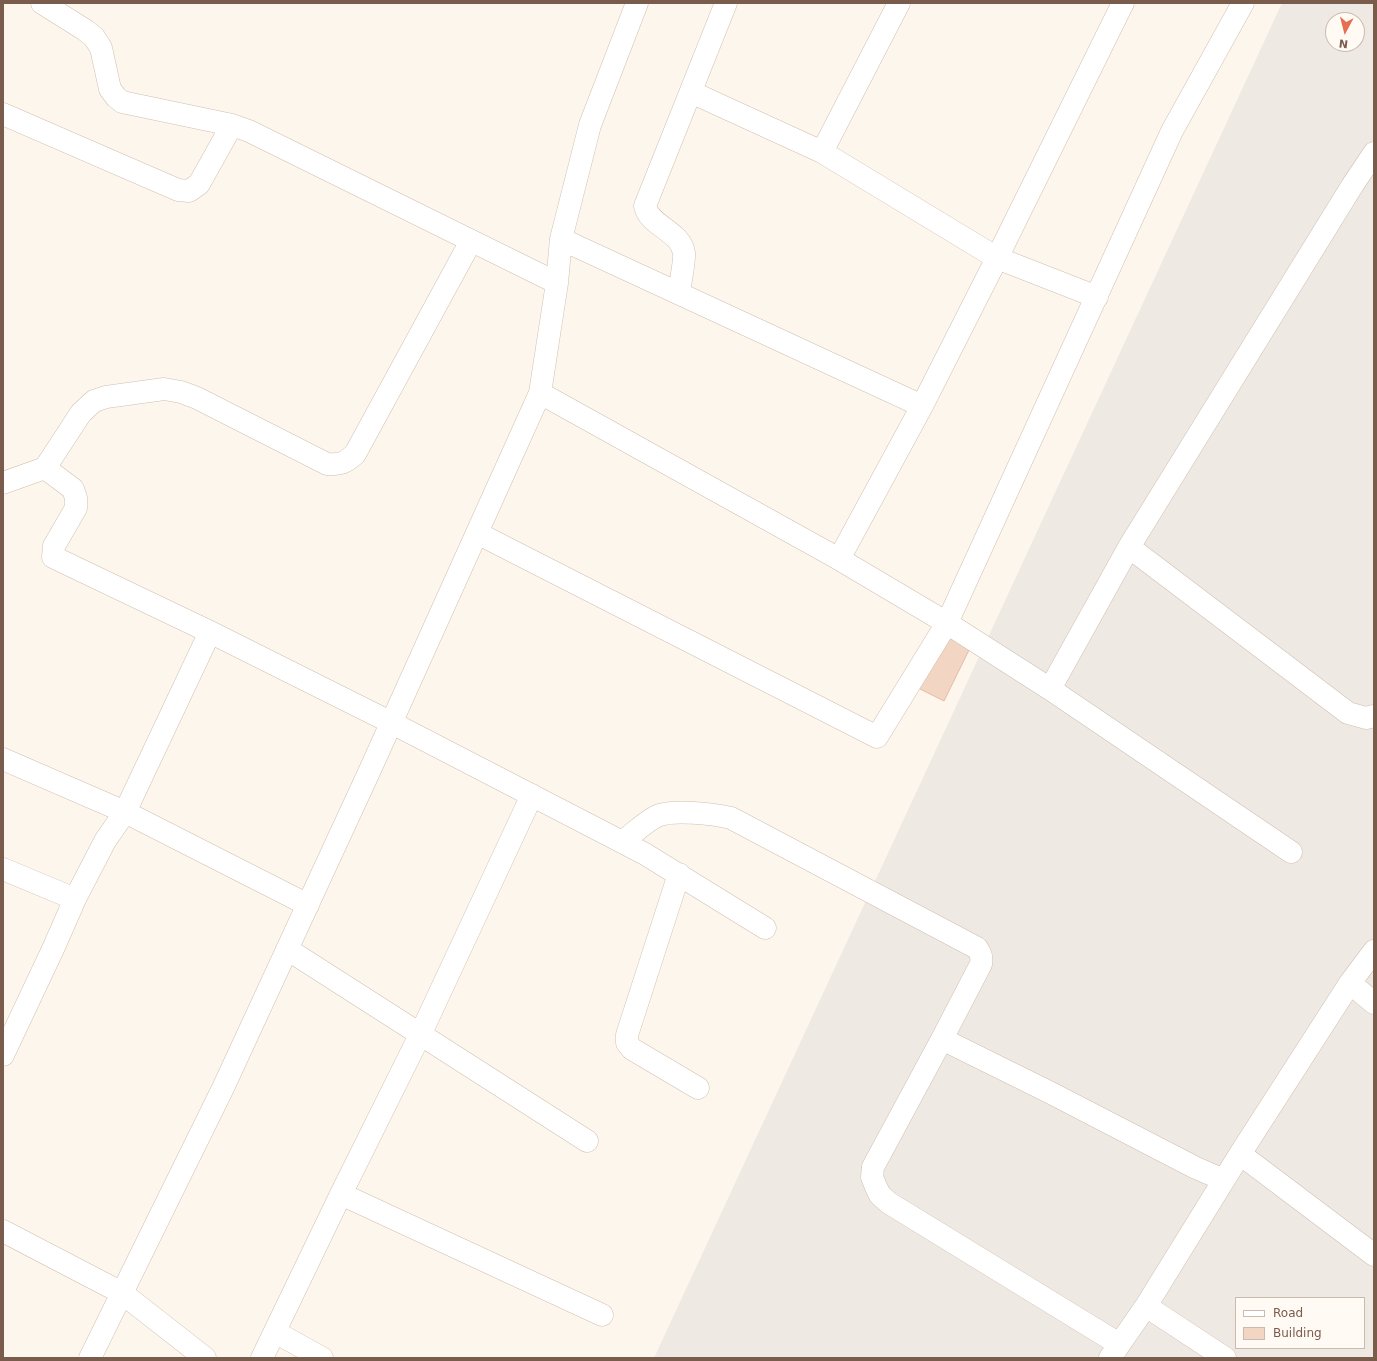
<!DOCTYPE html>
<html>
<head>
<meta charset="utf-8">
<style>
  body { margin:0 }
  #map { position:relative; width:1377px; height:1361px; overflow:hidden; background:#fdf6ec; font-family:"DejaVu Sans",sans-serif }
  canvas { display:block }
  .frame { position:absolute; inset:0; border:4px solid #7a5c4d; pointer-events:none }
  .legend { position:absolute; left:1235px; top:1297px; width:130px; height:52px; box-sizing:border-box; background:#fffaf3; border:1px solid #cabbb1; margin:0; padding:5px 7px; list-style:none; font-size:12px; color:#7a5c4d }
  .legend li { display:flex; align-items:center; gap:8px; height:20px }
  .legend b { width:20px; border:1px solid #cabbb1 }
  .north { position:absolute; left:1325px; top:12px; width:40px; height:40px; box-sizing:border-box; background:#fffaf3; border:1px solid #cabbb1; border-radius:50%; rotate:187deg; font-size:11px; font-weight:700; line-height:16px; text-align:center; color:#7a5c4d }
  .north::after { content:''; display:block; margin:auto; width:14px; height:18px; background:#e76f51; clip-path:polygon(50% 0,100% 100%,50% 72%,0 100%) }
</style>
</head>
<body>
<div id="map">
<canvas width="1377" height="1361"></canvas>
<div class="frame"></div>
<ul class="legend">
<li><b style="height:5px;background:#fff"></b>Road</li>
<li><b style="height:11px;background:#f3d5c3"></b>Building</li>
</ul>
<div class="north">N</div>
</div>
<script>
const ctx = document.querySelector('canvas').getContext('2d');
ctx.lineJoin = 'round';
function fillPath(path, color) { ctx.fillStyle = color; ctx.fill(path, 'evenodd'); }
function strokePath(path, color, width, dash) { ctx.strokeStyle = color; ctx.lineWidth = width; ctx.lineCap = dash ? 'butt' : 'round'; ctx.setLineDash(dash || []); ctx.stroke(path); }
fillPath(new Path2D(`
  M1282 3H1374V1358H654ZM1333 20H1357V44H1333ZM1236 1298H1364V1348H1236Z`), '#efe9e4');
const building = new Path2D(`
  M948 632 972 644 944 701 920 689Z`);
fillPath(building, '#f3d5c3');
strokePath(building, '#e6bba3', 1);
const street = new Path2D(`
  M42 3 85 30 94 37 101 48 110 89 116 97 122 102 232 125 249 131 557 283
  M691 92 822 152 997 258 1097 297
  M3 114 178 190 189 191 199 184 232 125
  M822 152 899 3
  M561 239 922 406
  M679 293C680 283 685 261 684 253 681 231 649 226 645 206L726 3
  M540 393 839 559 947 623 1050 689 1291 852
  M45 468 73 489 76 498V508L54 546 53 557 210 632 392 723 622 842 645 854 765 928
  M3 483 45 468 81 413 94 401 106 397 164 389 181 392 197 398 327 464C340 465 345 463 355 454L471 241
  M477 533 877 737 947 623 1172 131 1243 3
  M1129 547 1348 713 1366 718 1374 716
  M839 559 922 406 997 258 1123 3
  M1050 689 1129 547 1352 186 1374 153
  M3 759 125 812 308 905
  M622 842C634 833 645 822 657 816 672 809 714 814 731 818L977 948C981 954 982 957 981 964L942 1039 873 1167 872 1177 876 1187 880 1195 889 1203 1119 1344
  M3 869 75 899
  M679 874 627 1035V1043L632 1049 698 1088
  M287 949 587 1141
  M1350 983 1374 1003
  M942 1039 1051 1093 1196 1168 1224 1180
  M3 1055 53 949 75 899 105 841 125 812 210 632
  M1240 1154 1374 1255
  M341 1194 602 1315
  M3 1231 122 1293 205 1358
  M1146 1306 1225 1358
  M275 1332 322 1358
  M90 1358 223 1088 370 770 540 393 557 283 561 239 590 125 637 3
  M262 1358 341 1194 421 1033 532 795
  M1110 1358 1146 1306 1240 1154 1350 983 1374 951`);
strokePath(street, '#d1beb0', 23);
strokePath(street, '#fff', 22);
</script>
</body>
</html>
